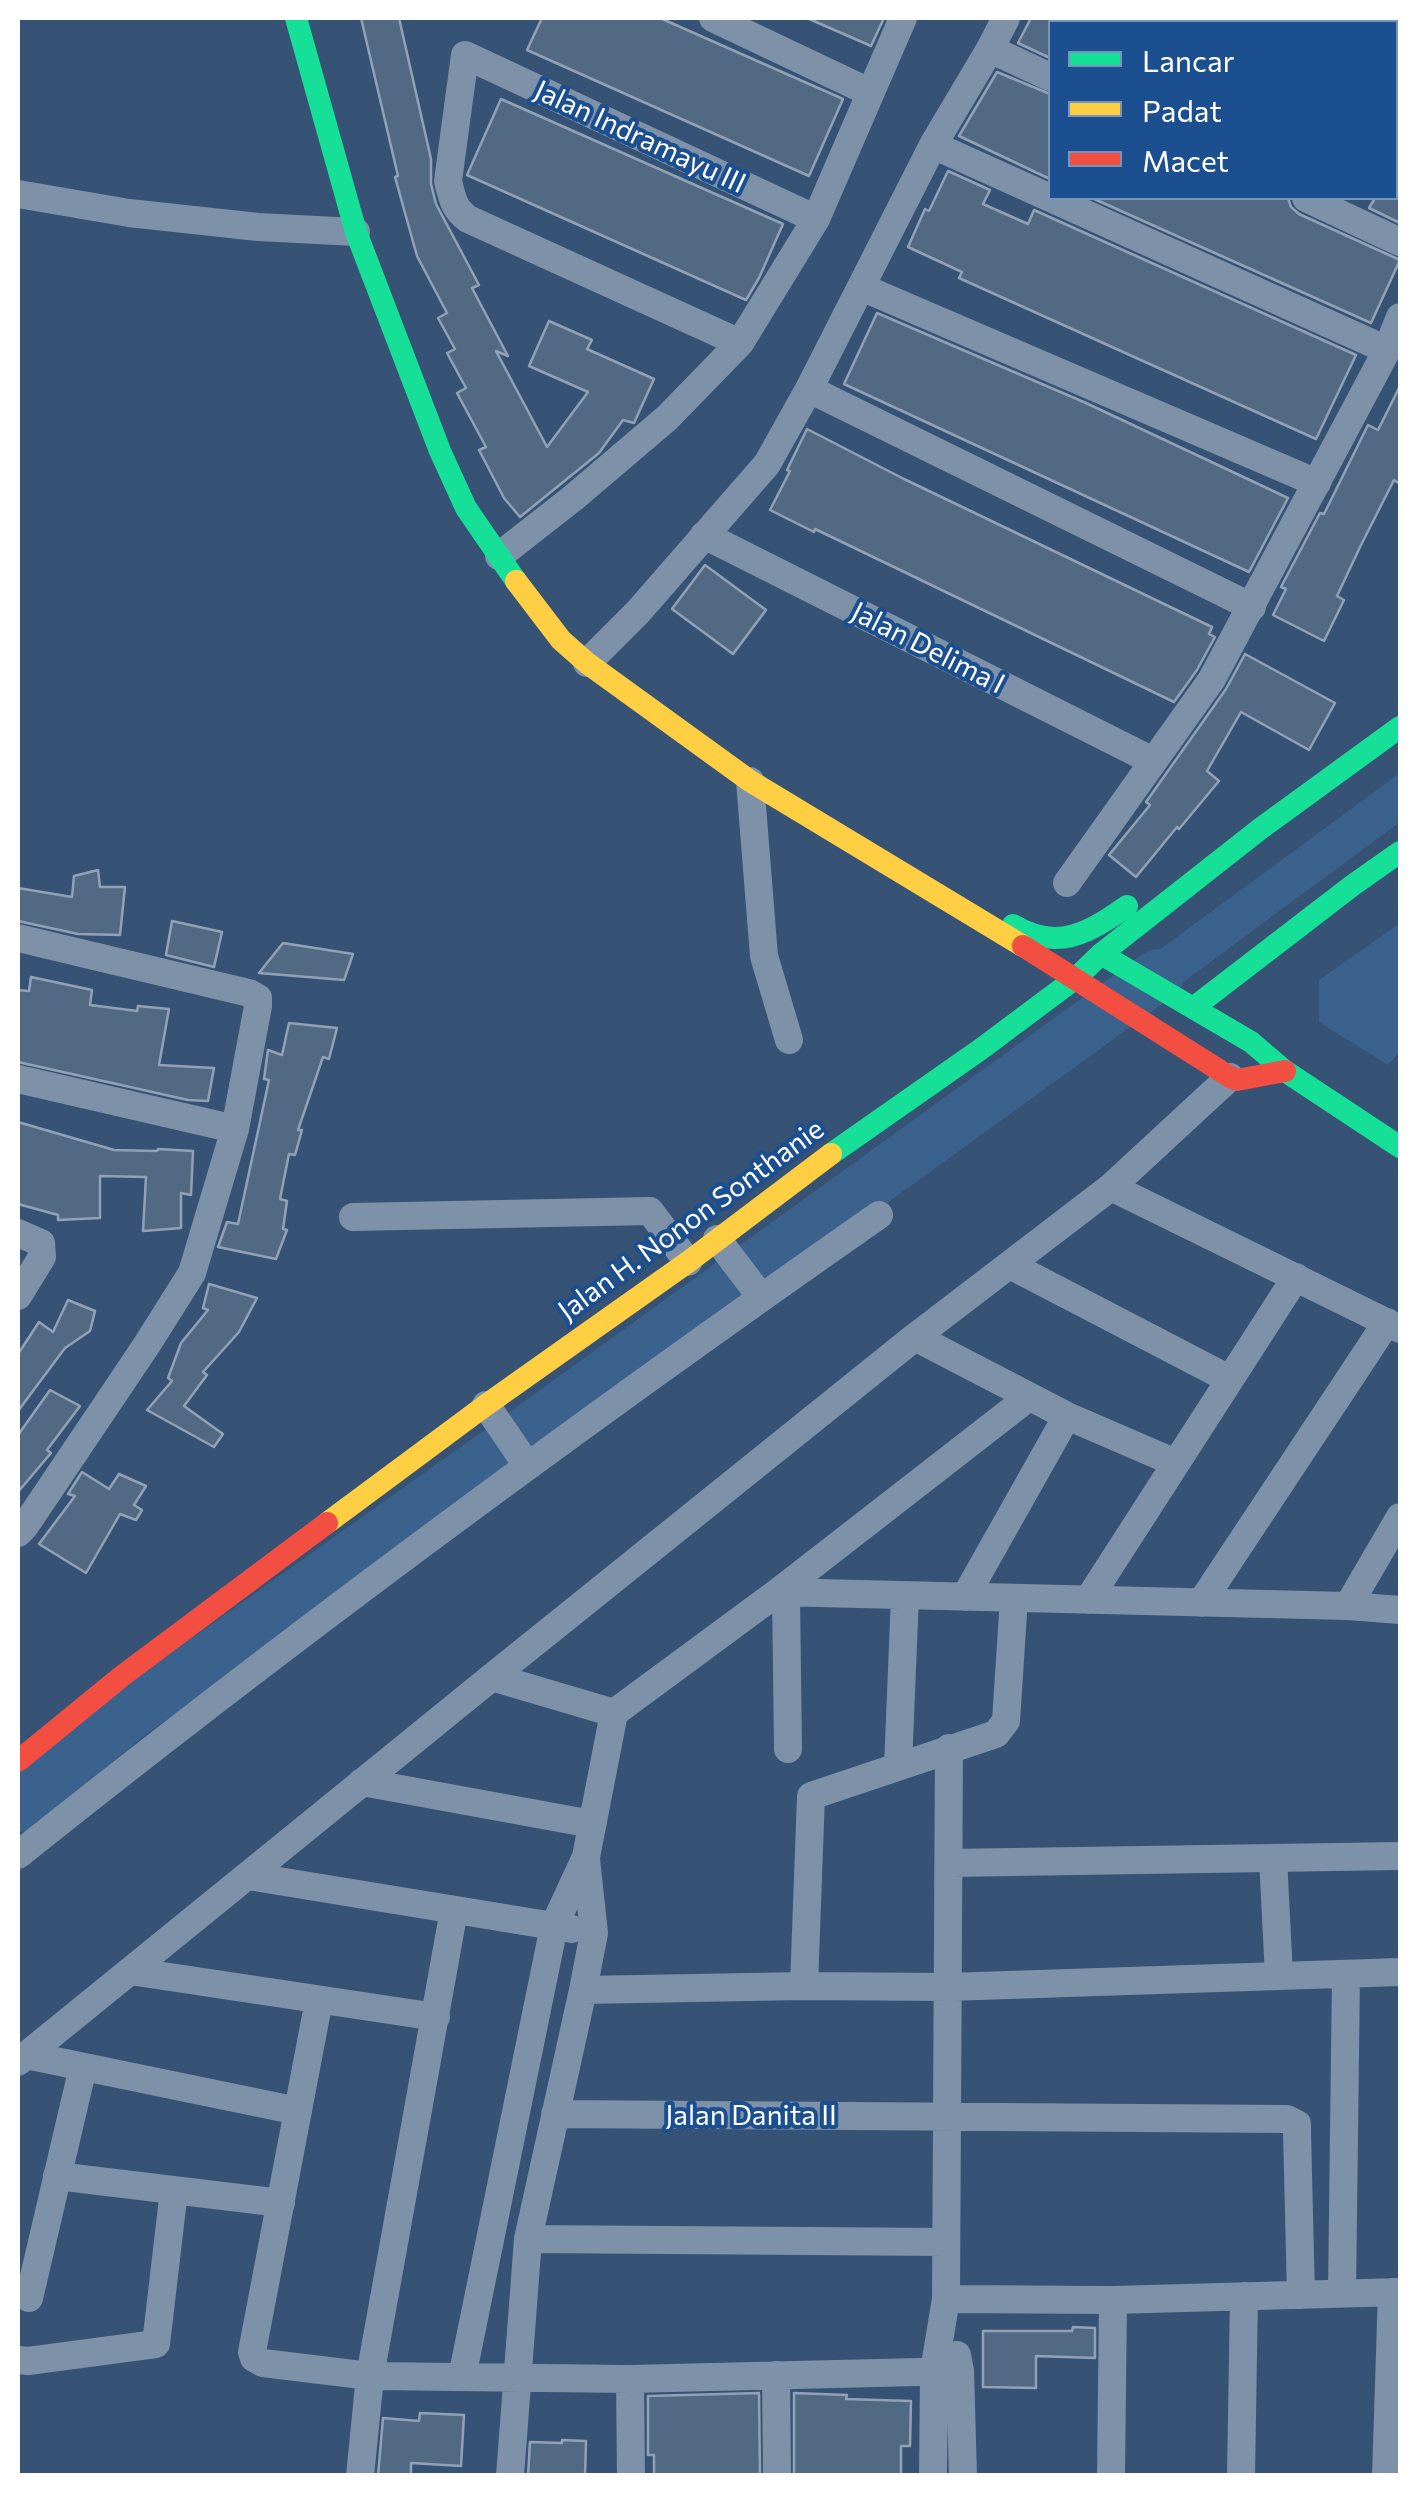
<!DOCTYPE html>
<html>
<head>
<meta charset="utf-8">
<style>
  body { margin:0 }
  #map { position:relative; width:1418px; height:2493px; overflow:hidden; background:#365274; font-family:Commissioner,sans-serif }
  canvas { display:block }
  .frame { position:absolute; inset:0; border:20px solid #fff; pointer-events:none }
  .legend { position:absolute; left:1048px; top:20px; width:350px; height:180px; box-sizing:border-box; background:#1b4f8f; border:2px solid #7695bc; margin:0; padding:12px 18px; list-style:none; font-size:30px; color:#fff }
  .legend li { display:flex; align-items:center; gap:20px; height:50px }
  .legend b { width:50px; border:2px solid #7695bc }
</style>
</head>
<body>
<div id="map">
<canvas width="1418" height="2493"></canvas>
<div class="frame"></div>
<ul class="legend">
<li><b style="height:12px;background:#16e098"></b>Lancar</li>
<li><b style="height:12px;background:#ffcf43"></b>Padat</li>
<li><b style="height:12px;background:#f24e42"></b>Macet</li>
</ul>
</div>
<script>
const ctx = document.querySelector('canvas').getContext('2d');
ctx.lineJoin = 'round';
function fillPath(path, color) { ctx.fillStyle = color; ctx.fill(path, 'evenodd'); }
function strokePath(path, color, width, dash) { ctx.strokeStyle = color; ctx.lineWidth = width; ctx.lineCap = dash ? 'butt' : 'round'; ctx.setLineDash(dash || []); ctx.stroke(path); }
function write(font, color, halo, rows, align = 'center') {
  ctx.font = font + ' Commissioner,sans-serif'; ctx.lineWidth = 8; ctx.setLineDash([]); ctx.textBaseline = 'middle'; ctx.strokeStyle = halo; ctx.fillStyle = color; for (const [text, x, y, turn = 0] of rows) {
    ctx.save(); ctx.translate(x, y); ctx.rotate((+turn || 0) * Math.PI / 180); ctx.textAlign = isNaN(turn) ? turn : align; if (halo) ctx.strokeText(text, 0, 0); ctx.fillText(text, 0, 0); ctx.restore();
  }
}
fillPath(new Path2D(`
  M1400 773V822L1182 983 1144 961Z
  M1400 923V1052L1388 1065 1319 1022V980Z`), '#3b618d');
strokePath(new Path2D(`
  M18 1806 134 1711 507 1446 1158 975`), '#3b618d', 52);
const building = new Path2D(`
  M361 18H399L431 159V184L436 204 479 285 472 288 508 356 496 351 547 447 588 392 529 366 549 321 592 340 587 349 654 379 634 423 623 420 599 453 520 517 504 498 479 450 486 447 457 393 466 388 447 353 455 349 438 318 447 313 417 256 395 177 398 176Z
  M542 18H660L843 99 809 176 527 50Z
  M807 18H884L871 46Z
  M1031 18H1050V58L1018 43Z
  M997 72 1050 94V179L959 136Z
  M501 99 783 224 759 278 746 300 467 175Z
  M948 171 990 190 983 204 1028 224 1034 210 1356 355 1316 439 959 278 962 272 908 247 925 209 929 211Z
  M1092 198H1288L1291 207 1299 214 1400 260 1371 323Z
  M1375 198H1400V223L1369 208Z
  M877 313 1086 403 1288 498 1249 572 844 384Z
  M1400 386V484L1394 480 1361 545 1337 596 1344 600 1324 641 1273 615 1286 589 1281 587 1320 513 1324 514 1368 425 1378 430Z
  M807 429 904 479 1212 627 1209 634 1215 637 1197 670 1174 702 815 529 814 532 770 510 790 471 787 470Z
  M705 565 766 610 733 654 672 609Z
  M1245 654 1335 703 1309 750 1241 712 1207 771 1219 781 1179 829 1177 827 1136 877 1109 855 1150 805 1146 802 1226 689Z
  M98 870 100 887H125L120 935 78 934 18 921V888L72 897 74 876Z
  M172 921 222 932 214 967 166 955Z
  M283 943 353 954 344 980 259 973Z
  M31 977 92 990 90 1005 137 1011 138 1006 169 1009 159 1065 214 1068 208 1101 188 1100 18 1062V990L29 991Z
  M289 1023 337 1028 329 1059 323 1057 298 1130H302L295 1155 289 1154 280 1199 287 1201 283 1229 287 1230 276 1259 218 1247 227 1222 238 1224 269 1080 264 1079 268 1050 282 1055Z
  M18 1122 114 1150 157 1151 158 1149 193 1151 191 1195 181 1193V1228L143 1231 146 1177 100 1176V1218L58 1220V1215L18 1204Z
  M209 1284 257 1298 239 1332 203 1372 207 1375 184 1406 223 1434 214 1447 147 1410 172 1381 168 1378 181 1343 208 1310 203 1308Z
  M68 1300 95 1311 90 1331 65 1348 18 1411V1354L39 1322 53 1332Z
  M50 1390 80 1406 47 1450 51 1453 18 1492V1435Z
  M82 1472 109 1489 119 1474 146 1486 134 1505 142 1510 136 1520 120 1514 86 1573 39 1544 75 1496 68 1494Z
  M1073 2327 1095 2328V2358L1036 2356V2388L983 2387V2331H1072Z
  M759 2393 760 2476H654V2455H648V2396Z
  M794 2393 847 2395 846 2399 911 2401 910 2446H901V2476H794Z
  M420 2413 464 2415 461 2466 411 2463V2476H378L383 2418 419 2421Z
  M562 2440 586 2441 585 2476H528L530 2442 562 2443Z`);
fillPath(building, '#526984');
strokePath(building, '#92a2b6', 2.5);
strokePath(new Path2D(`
  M713 18 869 92
  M1145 22 1147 18
  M1290 22 1293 18
  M990 49 1050 77
  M1396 115 1400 105
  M933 145 1387 350
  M18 194 129 213 258 227 356 232
  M1306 198 1400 242
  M861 287 1317 483
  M740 343 468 219C454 209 452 198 448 181L465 55 816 219
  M809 389 1252 607
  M704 535 1153 761
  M499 556 573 498 667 418 740 343 816 219 903 18
  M587 663 638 612 767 464 809 389 933 145 990 49 1006 18
  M750 781 764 956 789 1040
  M1067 883 1212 679 1387 350 1400 317
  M18 938 249 993 258 998V1006L235 1129 192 1273 146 1346 25 1526 18 1533
  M18 1079 235 1129
  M1111 1187 1400 1329
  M353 1217 650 1211 688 1262
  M18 1233 41 1243 42 1257 18 1296
  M717 1239 761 1297
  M1010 1265 1229 1379
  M915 1337 1067 1416 1176 1463
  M486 1405 527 1465
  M778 1592 1348 1606 1400 1610
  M786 1592 788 1749
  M965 1597 1067 1416
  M1088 1600 1296 1277
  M1201 1603 1387 1322
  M1348 1606 1400 1517
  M492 1677 614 1713
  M898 1766 905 1596
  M362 1782 592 1824
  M18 1855C297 1632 586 1420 879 1215
  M1273 1858 1279 1976
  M949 1863 1400 1856
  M248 1876 572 1929
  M130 1971 436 2017
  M804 1986 811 1796 996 1734 1006 1721 1014 1598
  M583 1990 804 1986 948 1987 1400 1972
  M319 2000 252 2352 254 2358 263 2363 370 2376 630 2379 960 2371
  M26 2055 298 2111
  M18 2062 492 1677 915 1337 1111 1187 1230 1077
  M555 2114 1287 2119 1297 2124V2132L1301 2295
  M57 2176 281 2203
  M528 2239 946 2242
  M1342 2293 1346 1974
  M29 2298 83 2067
  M946 2299 1113 2300 1400 2292
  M957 2355 960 2371 963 2476
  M18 2360 28 2361 156 2344 174 2190
  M776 2375 777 2476
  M462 2377 554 1926 586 1857 614 1713 778 1592 1029 1397
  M630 2379 631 2476
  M360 2476 370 2376 454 1910
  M510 2476 528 2239 583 1990 594 1933 586 1859
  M933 2476 934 2371 946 2299 949 1748
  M1111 2476 1113 2300
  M1241 2476 1244 2296
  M1386 2476 1392 2292`), '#7d92a8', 28);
strokePath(new Path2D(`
  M296 18 356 232 440 451 466 508 516 581
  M1013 925C1057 952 1089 933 1127 906
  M1101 954 1251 1042 1285 1071 1400 1147
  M1193 1008 1353 885 1400 852
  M831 1154 981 1049 1076 978 1101 954 1260 829 1400 727`), '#16e098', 22);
strokePath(new Path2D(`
  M516 581 561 640 587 663 750 781 1023 946
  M327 1523 486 1405 688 1262 831 1154`), '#ffcf43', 22);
strokePath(new Path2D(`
  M1023 946 1230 1077 1237 1080 1285 1071
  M18 1761 122 1676 327 1523`), '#f24e42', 22);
write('28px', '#fff', '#1b4f8f', [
  ["Jalan Indramayu III",640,137,25],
  ["Jalan Delima I",928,648,27],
  ["Jalan H. Nonon Sonthanie",691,1220,-36],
  ["Jalan Danita II",751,2116]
]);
</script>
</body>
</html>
